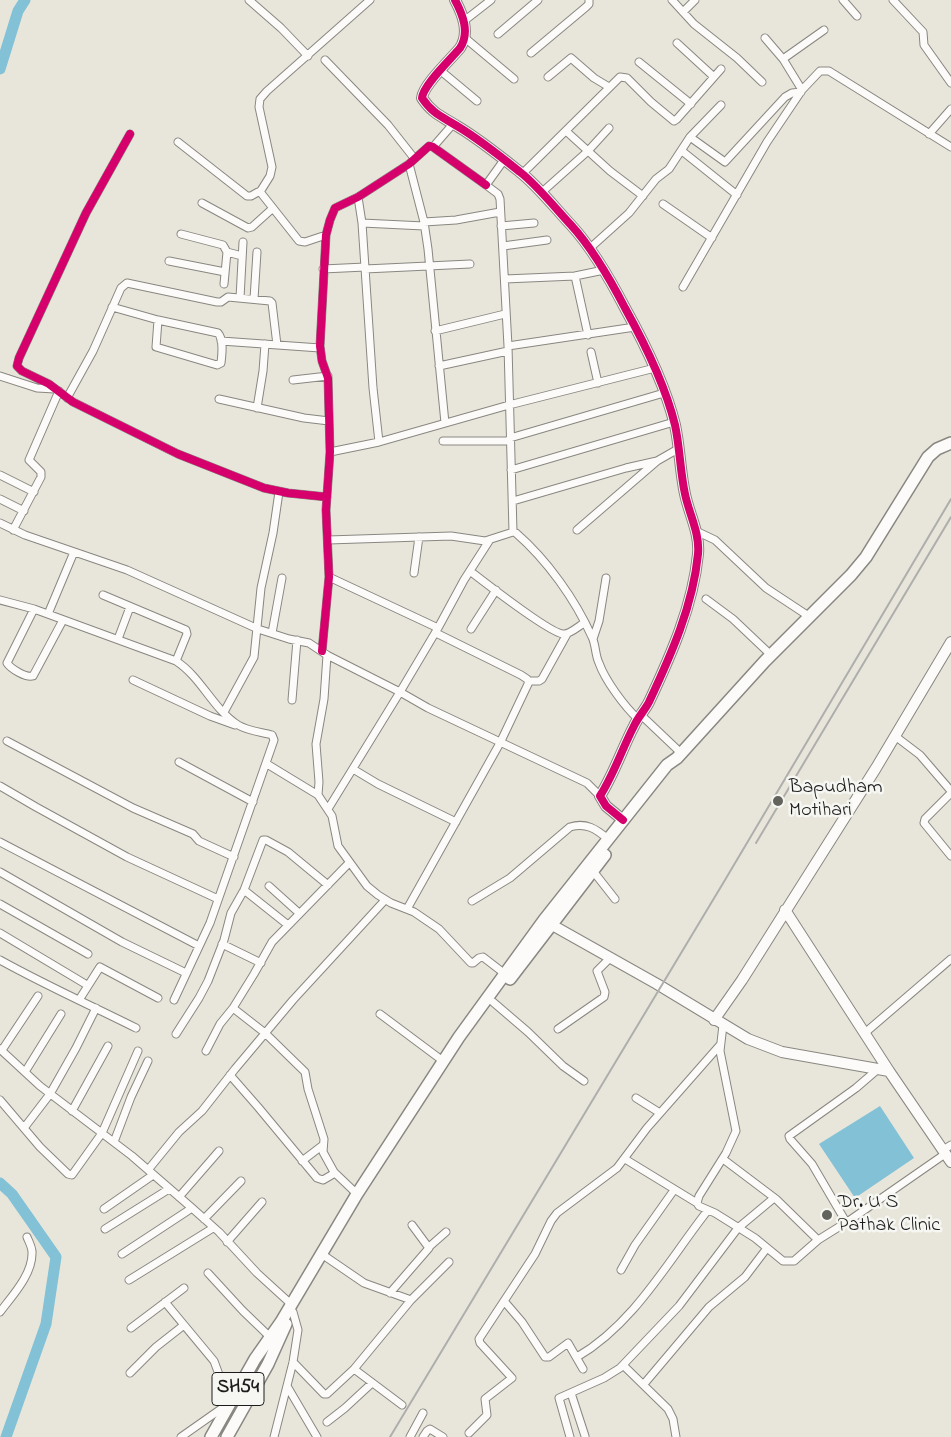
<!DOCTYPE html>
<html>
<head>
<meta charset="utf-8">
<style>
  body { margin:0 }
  canvas { display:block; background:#e8e6da }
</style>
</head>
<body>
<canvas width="951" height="1437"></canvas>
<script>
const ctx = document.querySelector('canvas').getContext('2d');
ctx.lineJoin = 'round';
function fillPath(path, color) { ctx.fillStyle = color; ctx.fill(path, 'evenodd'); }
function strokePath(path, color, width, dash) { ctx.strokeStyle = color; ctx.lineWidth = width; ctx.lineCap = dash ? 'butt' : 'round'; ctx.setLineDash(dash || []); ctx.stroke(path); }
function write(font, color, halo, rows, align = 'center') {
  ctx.font = font + ' "Indie Flower",sans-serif'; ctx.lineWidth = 5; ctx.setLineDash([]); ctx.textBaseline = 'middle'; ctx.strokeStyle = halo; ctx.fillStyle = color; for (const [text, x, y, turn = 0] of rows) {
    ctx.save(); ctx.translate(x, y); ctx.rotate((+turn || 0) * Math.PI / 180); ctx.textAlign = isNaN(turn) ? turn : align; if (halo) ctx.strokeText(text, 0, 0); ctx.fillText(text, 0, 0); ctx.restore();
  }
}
fillPath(new Path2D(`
  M880 1106 914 1158 855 1198 819 1144Z`), '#82c1d6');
strokePath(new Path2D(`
  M0 69 18 11 25 0
  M0 1183 12 1194 56 1257 46 1324 6 1437`), '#82c1d6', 11);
const street = new Path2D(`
  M249 0 281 28 308 56
  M672 0 694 24 737 58 762 82
  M843 0 857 16
  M893 0 923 32 924 45 951 83
  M683 12 695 0
  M464 21 491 0
  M498 34 538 0
  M465 38 514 79
  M765 38 783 59 802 90
  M677 43 714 77
  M531 53 586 7 589 4V0
  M783 59 824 30
  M325 60 388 125 414 158
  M639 62 691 104
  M441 71 477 101
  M548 77 571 58 594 78 609 87
  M566 131 610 171 643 196
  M130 134 86 213 19 358 17 366 22 371 49 384 73 402 178 454 264 488 288 493 327 497
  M929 134 951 109
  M690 137 725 162 785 97 792 93 801 92
  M178 142 247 196H251L258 192 261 193 299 241 305 242 326 235
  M433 147 453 124
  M682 151 737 195
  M504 160 486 185 498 194 500 199 508 346 513 532
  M409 164 424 222 428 249 445 423
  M522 174 620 77 627 78 651 102 674 121 677 119 721 69
  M260 192 270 176 272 167 259 107 260 99 267 91 370 0
  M541 193 588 151 609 128
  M358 197 362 223 373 388 379 442
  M202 203 248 228 252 227 273 208
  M663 204 712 238
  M424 222 456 220 500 212
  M362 223 424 226
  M501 226 534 223
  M181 234 223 245 227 252 242 256
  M503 246 547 240
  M589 249 629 213 656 179 669 169 690 137 721 105
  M169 261 225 272
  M323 269 365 267
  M365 269 470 264
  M575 276 588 335
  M505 279 575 276 604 270
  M224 284 227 252
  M683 287 767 142 802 90 820 71H829L951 147
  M240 298 243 242
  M254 299 257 252
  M112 307 158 320 218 333C224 340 222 354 221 363L217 365 156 347 158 320
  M435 331 505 314
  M221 341 320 348
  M508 346 635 327
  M591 352 598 383
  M439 366 508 351
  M0 376 37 388 55 389
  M293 380 328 376
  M67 398 93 351 121 288 127 283 217 302H221L228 297 270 301 272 303 277 345
  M219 399 304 418 329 421
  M257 408 263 371 265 344
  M510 438 664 393
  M443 441H510
  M330 452 379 442 509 405 655 368
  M511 470 674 422
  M0 475 34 492
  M0 499 24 511
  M513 501 626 468 657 461
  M0 523 25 535 127 570 258 629 289 639 309 643 327 655 400 692 328 809
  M13 530 41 477V472L29 460 59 391
  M577 530 657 461 678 449
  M696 531 715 540 766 588 810 617
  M328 540 451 536 485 541 513 532 516 533C547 560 575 599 592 637 596 645 595 655 599 663 605 680 624 706 638 719
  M489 541 464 580 438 628 400 692 428 708 587 783 600 796
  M470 571C483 581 552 635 564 634 570 634 579 626 584 623
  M414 573 419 537
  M329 577 438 628
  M103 595 186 630 187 634 176 661
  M706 599 733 619 771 655
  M0 600 34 609 176 661C201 677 213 709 238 725 248 731 261 732 272 735L274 740 210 923 174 1000
  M34 609 7 663C11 669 26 678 33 676L63 620
  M48 614 74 552
  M471 629 496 590
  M272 633 282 578
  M118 639 130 607
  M593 639 599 621 606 578
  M322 651 329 577 326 510 330 452 328 378 322 361 320 346 326 235 330 220 335 208 358 197 409 164 429 146 433 147 486 185
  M133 680 210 716 235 725
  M528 681H539L542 679 567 634
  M292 700 297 640
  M224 712 254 657 261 588 273 533 279 492
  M641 715 681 753
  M895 736 920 755 951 791
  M7 741 133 808 193 834 199 841 234 857
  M179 762 253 802
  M267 764 318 795 332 816 338 846 367 886 378 895 391 903 414 912 439 929 471 963H473L479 958 483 957 505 974
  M353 769 378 784 456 822
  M0 786 36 807 127 857 218 899
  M951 793 925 819 924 823 951 856
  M318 795 319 782 316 744 324 699 327 655
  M0 842 199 946
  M593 871 615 899
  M0 872 122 942 186 973
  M269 886 299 913
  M244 890 288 925
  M472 901 510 878 570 827C586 822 596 829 608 839
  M0 904 88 954
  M407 909 500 743 529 682 527 679 521 675 436 633
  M0 933 87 985
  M222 944 261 963
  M0 960C45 985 90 1005 136 1028
  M79 1000 100 967 158 998
  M493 1002 528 1032 563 1066 584 1081
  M233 1008 265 1033 305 1072 308 1089 324 1139 323 1152 334 1172 357 1194
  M380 1014 443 1061
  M723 1025 720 1051 736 1131 726 1153 699 1196 697 1203 699 1206 715 1213 755 1238 783 1261H794L818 1240 850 1220 945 1154
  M558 1029 604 997 605 992 597 971 611 957
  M866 1032 951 959
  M176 1034 199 998 208 981 224 940 231 913 244 890 263 840H266L288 852 328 885
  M0 1049 40 1086 132 1156 192 1208 219 1232 257 1273 291 1304
  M2 1050 38 996
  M206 1051 220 1024 233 1008 254 974 272 942 349 863
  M25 1072 61 1014
  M230 1075 258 1107 317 1178 323 1180 335 1173
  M636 1098 660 1113
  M0 1100 40 1147 68 1174 72 1175 102 1133 138 1051
  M72 1111 108 1046
  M24 1128 50 1094 76 1048 96 1008
  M114 1142 131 1097 148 1061
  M943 1150 951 1145
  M625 1159 697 1203
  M723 1159 776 1199 818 1240
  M302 1161 323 1145
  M148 1170 179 1132 202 1111 235 1069 293 1000 385 900
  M179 1197 219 1151
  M104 1209 153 1175
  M204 1219 241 1181
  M846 1222 812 1164 790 1139 789 1136 856 1088 878 1069
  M105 1229 169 1189
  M227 1242 262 1202
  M429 1247 446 1232
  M122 1254 192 1208
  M326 1257 364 1283 411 1300
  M621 1270 635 1245 674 1190
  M208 1273 243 1311 270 1337
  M129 1280 213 1228
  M390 1293 429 1248 412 1225
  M504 1301 522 1322 545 1357H549L568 1343 583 1369
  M165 1302 214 1361 221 1380 236 1393
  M0 1312C12 1296 33 1274 32 1252 32 1247 29 1242 27 1237
  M131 1328 184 1288
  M577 1357C634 1324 668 1261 708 1210
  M293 1362 324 1394H327L354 1369 411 1300 449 1262
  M623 1365 668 1409 673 1419 676 1437
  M354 1369 402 1405
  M130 1373 156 1347 184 1325
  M644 1384 709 1307 745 1277 767 1248
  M287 1386 317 1437
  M571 1393 585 1436
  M327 1422 345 1408 372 1383
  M469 1433 487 1415 485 1399 512 1378 480 1343 479 1339 535 1254 551 1221 557 1213 617 1168 647 1128 720 1045
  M181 1437 228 1404
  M274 1437 293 1362 298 1330 293 1312
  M410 1437 423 1413
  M423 1437 427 1431 430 1429 443 1437
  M570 1437 559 1398 604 1378 620 1368 679 1306 738 1228 774 1198`);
const secondary = new Path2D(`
  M455 0C463 15 470 33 460 48 451 59 423 85 422 98 433 114 441 116 457 126 479 139 500 156 520 172 537 185 556 209 571 225 593 249 610 279 625 308 645 344 665 384 675 425 680 448 680 471 685 494 689 514 700 533 698 554 693 606 671 655 649 702 645 710 638 717 634 726 622 749 614 774 600 796L606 806 623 820
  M785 910 889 1071
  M545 921 657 984 748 1039 782 1052 889 1071 951 1162
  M714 1020 742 980 876 768 951 642`);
const primary = new Path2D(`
  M510 979 605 855
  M211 1437 255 1359 281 1322 357 1194 459 1037 544 920 667 765 677 758 765 661 851 575 866 557 928 457 937 449 951 443
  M227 1437 268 1364 286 1324`);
strokePath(street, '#898781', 9);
strokePath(secondary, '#898781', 12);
strokePath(primary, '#898781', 14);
strokePath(street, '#fcfbf9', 7);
strokePath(secondary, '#fcfbf9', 10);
strokePath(primary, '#fcfbf9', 11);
strokePath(new Path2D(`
  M756 843 951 517
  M390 1437 725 880 951 499`), '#aeaeac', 2);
strokePath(new Path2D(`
  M455 0C463 15 470 33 460 48 451 59 423 85 422 98 433 114 441 116 457 126 479 139 500 156 520 172 537 185 556 209 571 225 593 249 610 279 625 308 645 344 665 384 675 425 680 448 680 471 685 494 689 514 700 533 698 554 693 606 671 655 649 702 645 710 638 717 634 726 622 749 614 774 600 796L606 806 623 820
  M130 134 86 213 19 358 17 366 22 371 49 384 73 402 178 454 264 488 288 493 327 497
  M322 651 329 577 326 510 330 452 328 378 322 361 320 346 326 235 330 220 335 208 358 197 409 164 429 146 433 147 486 185`), '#d6006c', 8);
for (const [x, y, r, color] of [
  [778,801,6,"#63635e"],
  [827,1215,6,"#63635e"]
]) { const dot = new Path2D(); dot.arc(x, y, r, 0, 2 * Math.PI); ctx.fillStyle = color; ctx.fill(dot); strokePath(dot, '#f6f6f2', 2); }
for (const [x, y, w] of [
  [238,1389,52]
]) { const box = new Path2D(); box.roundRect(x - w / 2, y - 16.5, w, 33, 4); ctx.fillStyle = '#f6f6f2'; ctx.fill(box); strokePath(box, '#1c1c1c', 1); }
write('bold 19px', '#1c1c1c', null, [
  ["SH54",238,1389]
]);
write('20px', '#1c1c1c', '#f6f6f2', [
  ["Bapudham",789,789],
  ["Motihari",789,812],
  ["Dr. U S",838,1204],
  ["Pathak Clinic",838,1227]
], 'left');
</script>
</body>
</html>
